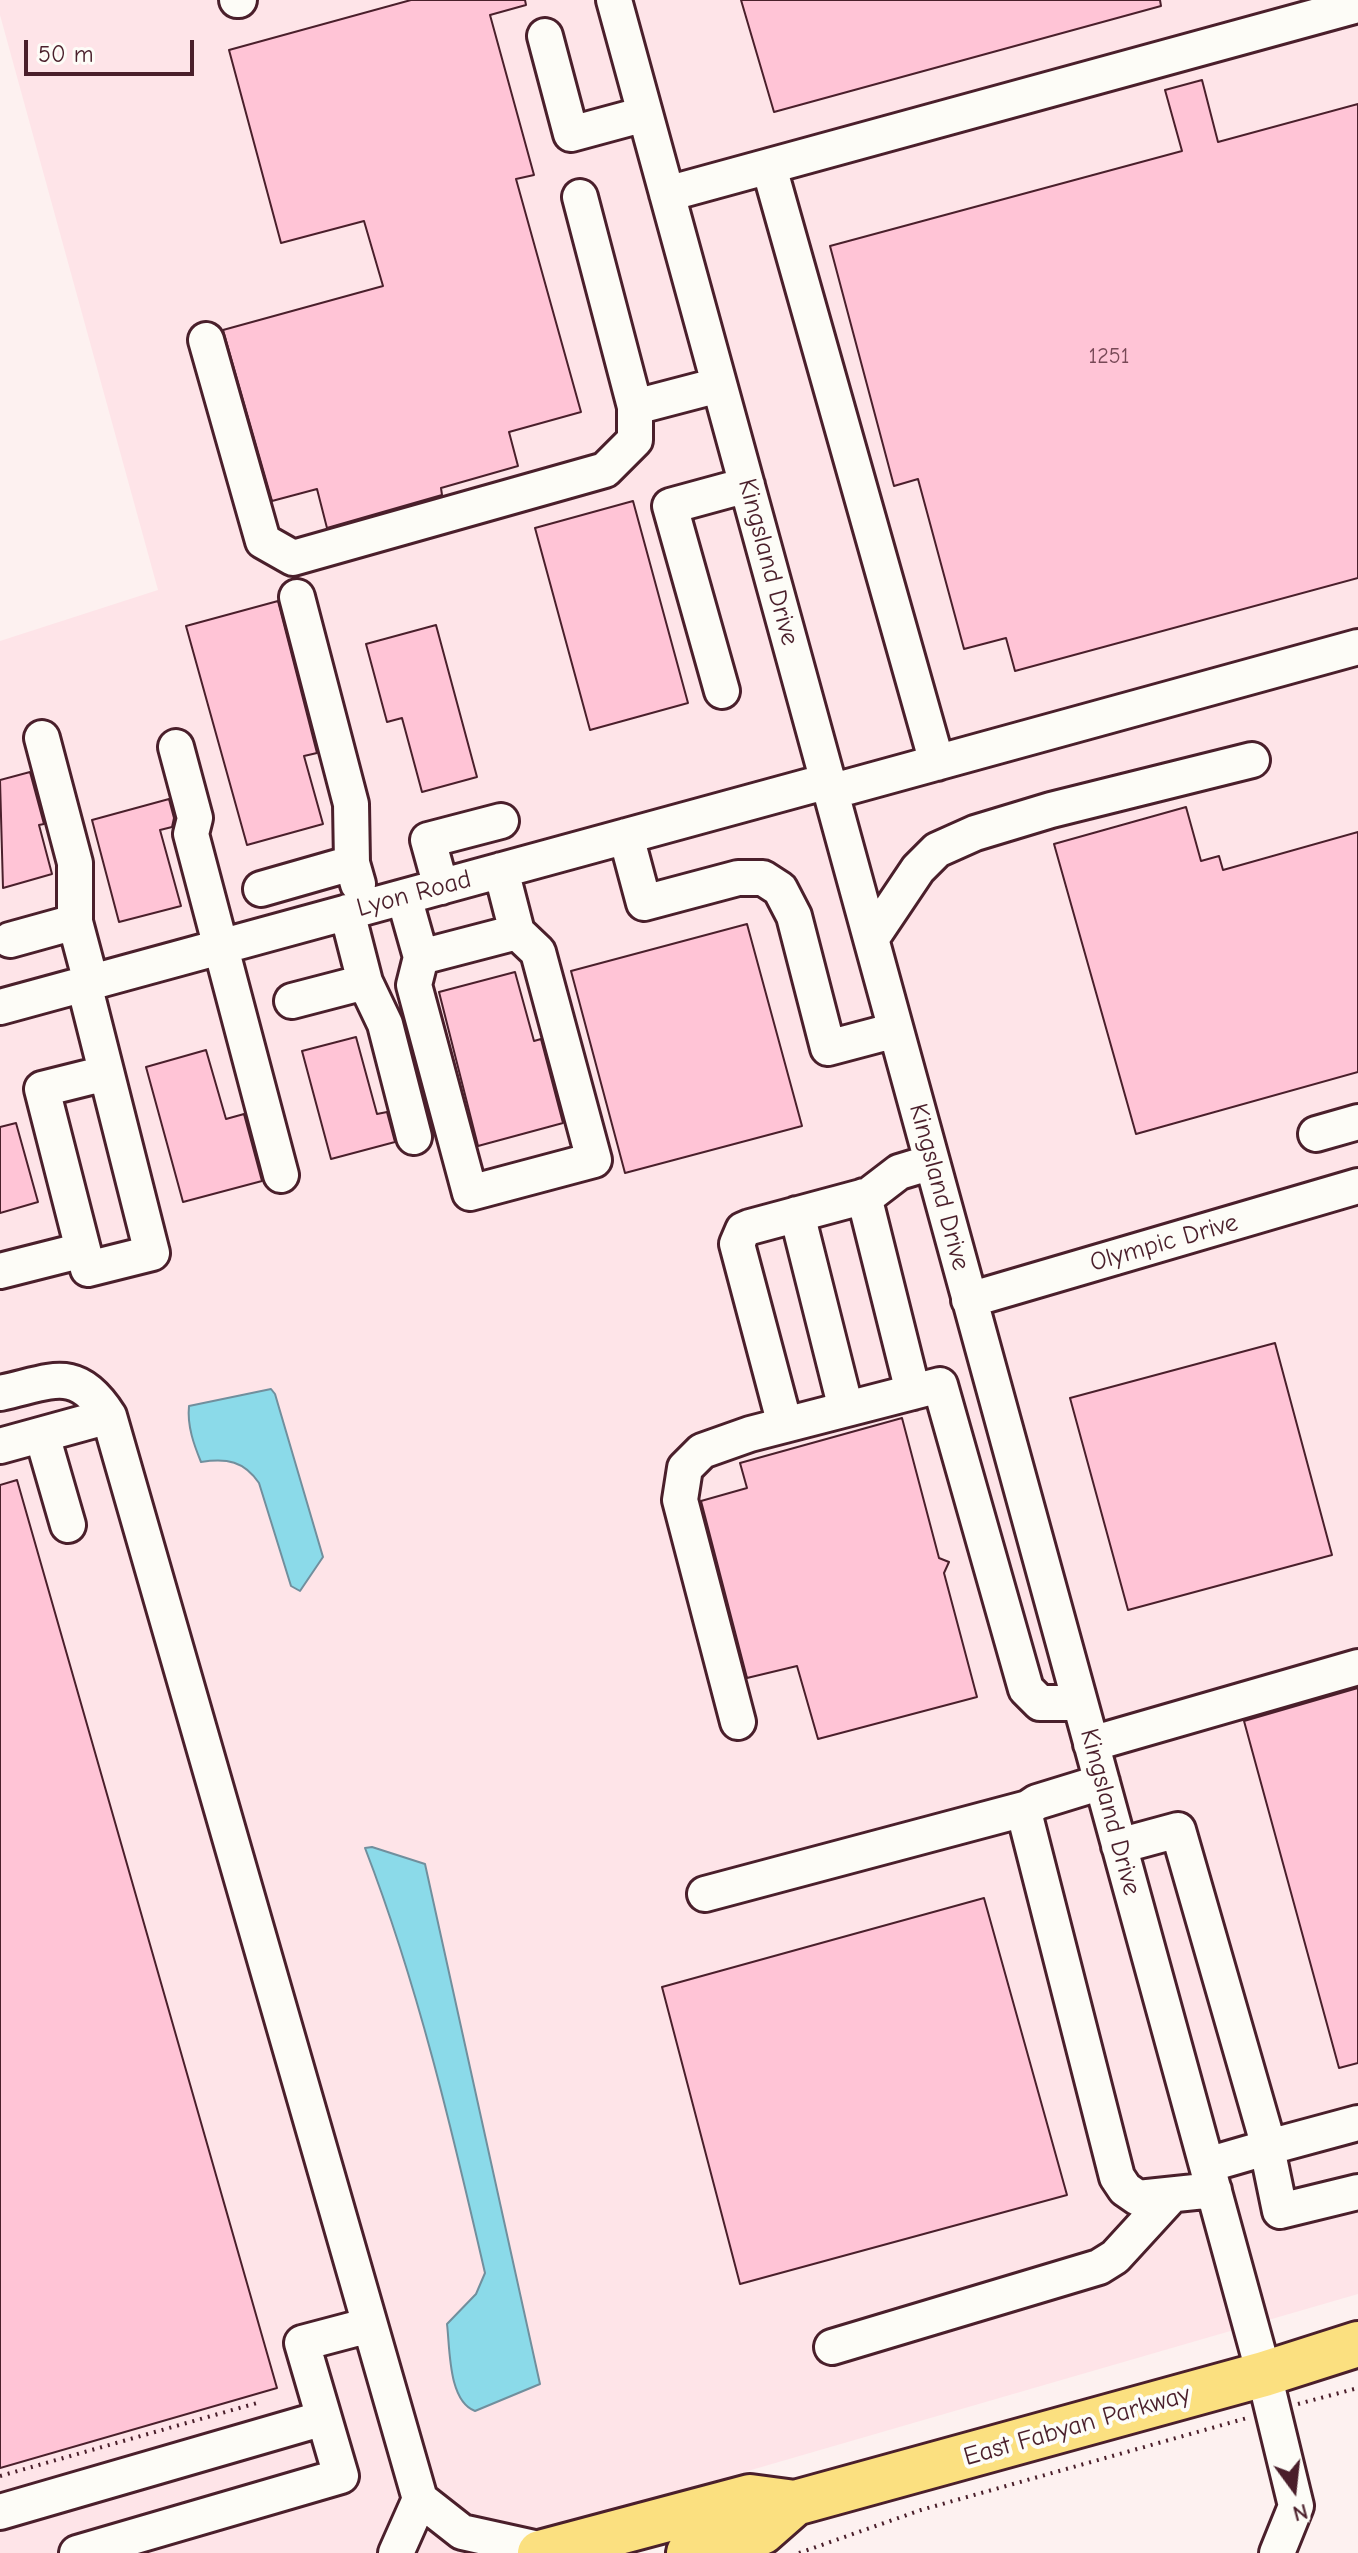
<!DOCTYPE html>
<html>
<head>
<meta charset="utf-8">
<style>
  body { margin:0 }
  #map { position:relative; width:1358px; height:2553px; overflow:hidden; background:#fdf1f0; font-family:"Comic Neue",sans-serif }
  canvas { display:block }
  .north { position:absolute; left:1254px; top:2449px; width:80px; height:80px; -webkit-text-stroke:6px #fdfcf7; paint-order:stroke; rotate:165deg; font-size:22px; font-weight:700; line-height:32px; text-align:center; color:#4a1f2b }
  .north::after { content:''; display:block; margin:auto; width:28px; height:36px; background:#4a1f2b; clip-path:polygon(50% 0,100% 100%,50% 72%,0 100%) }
  .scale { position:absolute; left:24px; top:40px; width:170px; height:36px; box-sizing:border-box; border:4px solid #4a1f2b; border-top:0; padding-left:10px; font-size:24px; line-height:28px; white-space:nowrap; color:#4a1f2b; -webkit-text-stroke:6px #fdfcf7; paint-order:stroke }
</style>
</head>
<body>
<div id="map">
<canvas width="1358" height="2553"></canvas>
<div class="north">N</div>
<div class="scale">50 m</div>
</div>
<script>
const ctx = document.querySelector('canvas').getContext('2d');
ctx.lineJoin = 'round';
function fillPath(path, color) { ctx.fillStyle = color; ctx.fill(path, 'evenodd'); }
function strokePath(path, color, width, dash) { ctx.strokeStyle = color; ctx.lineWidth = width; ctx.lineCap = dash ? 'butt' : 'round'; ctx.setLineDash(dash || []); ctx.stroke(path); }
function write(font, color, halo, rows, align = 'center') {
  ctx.font = font + ' "Comic Neue",sans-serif'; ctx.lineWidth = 8; ctx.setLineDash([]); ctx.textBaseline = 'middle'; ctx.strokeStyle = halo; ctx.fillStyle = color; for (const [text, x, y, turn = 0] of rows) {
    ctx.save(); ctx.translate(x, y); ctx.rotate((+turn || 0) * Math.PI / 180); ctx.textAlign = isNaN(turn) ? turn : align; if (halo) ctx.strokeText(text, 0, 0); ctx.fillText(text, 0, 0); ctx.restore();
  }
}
fillPath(new Path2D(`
  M0 0H1358V2294L465 2553H0V641L158 590 0 15Z`), '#fee4e8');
const water = new Path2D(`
  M271 1389 275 1394 323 1557 300 1591 291 1586 259 1483C244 1461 227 1458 201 1462 194 1445 187 1426 189 1406Z
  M372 1847 425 1864 540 2384 475 2411C448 2401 450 2348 447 2324L476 2294 485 2273C452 2130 418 1985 365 1848Z`);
fillPath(water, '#8bdae9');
strokePath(water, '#718f9d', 2);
const building = new Path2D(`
  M411 0H525L526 5 490 15 534 175 516 179 581 412 509 432 518 466 441 488 442 495 327 528 317 489 272 501 223 330 383 286 364 221 281 243 229 50Z
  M741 0H1160L1161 6 774 112Z
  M1202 80 1218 142 1358 104V578L1015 671 1006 638 964 649 918 479 894 486 830 246 1182 151 1165 90Z
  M633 501 688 703 590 730 535 528Z
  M278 601 317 753 304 756 323 824 247 845 186 626Z
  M436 625 477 777 422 792 402 718 387 722 366 644Z
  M30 772 44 824 39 825 52 874 3 888 0 780Z
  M169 799 174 818 172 827 160 830 181 906 119 922 92 820Z
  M1186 807 1201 861 1219 856 1223 870 1358 832V1072L1136 1134 1054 844Z
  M747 924 802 1126 625 1173 571 971Z
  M515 972 534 1041 541 1039 563 1123 478 1146 439 992Z
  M356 1037 377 1114 387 1112 395 1142 331 1159 302 1051Z
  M206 1050 226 1119 244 1114 262 1181 183 1202 146 1067Z
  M16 1123 38 1202 0 1213V1127Z
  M1275 1343 1332 1555 1128 1610 1070 1398Z
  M902 1418 939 1558 949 1562 944 1573 977 1697 818 1739 797 1666 747 1678 701 1501 747 1488 740 1463Z
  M17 1480 277 2388 0 2468V1485Z
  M1358 1688V2063L1339 2068 1244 1721Z
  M984 1898 1067 2195 740 2284 662 1987Z`);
fillPath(building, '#ffc4d6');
strokePath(building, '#4a1f2b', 2);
const minor = new Path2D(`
  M237 0H239
  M614 0 1264 2374 1296 2506 1277 2553
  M545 36 571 134 645 114
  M769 167 937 763
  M667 194 1358 5
  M580 197 635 407 719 385
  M206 340 263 541 293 558 605 470 635 440V407
  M297 597 351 804 352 863
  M722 691 670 506 747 485
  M42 738 75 863V922L91 982
  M176 747 195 818 191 834 281 1175
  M830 792 1358 647
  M626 836 644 903 738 878H763L780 889 794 916 828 1048 896 1030
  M441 887 428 840 501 821
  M261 889 352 863 358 884
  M404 897 421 957 517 932 501 870
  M871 939 918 869 937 850 975 833 1051 810 1252 760
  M10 940 75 922
  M421 957 414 985 470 1193 594 1160 538 952 517 932
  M365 982 385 1024 414 1137
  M84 984 152 1253 88 1269 42 1089 106 1073
  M292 1001 365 982 347 912
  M0 1007 828 781
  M1316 1134 1358 1122
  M864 1196 913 1392
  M797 1214 846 1409
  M0 1271 83 1250
  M969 1300 1358 1186
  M0 1393C52 1382 76 1364 109 1416L420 2499 396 2553
  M785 1425 737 1244 743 1230 750 1227 869 1195 899 1172 932 1162
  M42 1435 68 1525
  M0 1446 109 1416
  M738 1722 680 1500 685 1468 702 1451 750 1434 940 1385 1026 1689 1040 1703H1080
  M1091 1744 1358 1667
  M1102 1782 1037 1802 1028 1808 1025 1816 1117 2177 1125 2189 1138 2198 1214 2190
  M1119 1846 1178 1830 1269 2147 1207 2165
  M705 1894 1028 1808
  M1269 2147 1358 2123
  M1267 2148 1280 2211 1358 2192
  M832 2347 1099 2267 1115 2257 1170 2197
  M420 2499 462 2532 548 2551
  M0 2512 324 2418
  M77 2553 341 2476 302 2343 370 2325`);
const major = new Path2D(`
  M540 2553 750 2497 795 2503 1264 2374 1358 2344
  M689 2553 762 2532 795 2503`);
strokePath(minor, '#4a1f2b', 40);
strokePath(major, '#4a1f2b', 50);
strokePath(new Path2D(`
  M1298 2404 1358 2388
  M0 2476 257 2403
  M799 2553 921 2510 1247 2418`), '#4a1f2b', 4, [2, 6]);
strokePath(minor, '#fdfcf7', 34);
strokePath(major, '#fbe080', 44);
write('22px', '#774856', null, [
  ["1251",1109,357]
]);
write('26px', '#4a1f2b', '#fdfcf7', [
  ["Kingsland Drive",768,562,75],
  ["Lyon Road",414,894,-15],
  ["Kingsland Drive",939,1187,75],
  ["Olympic Drive",1164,1243,-16],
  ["Kingsland Drive",1110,1812,75],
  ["East Fabyan Parkway",1077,2426,-16]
]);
</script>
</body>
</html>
